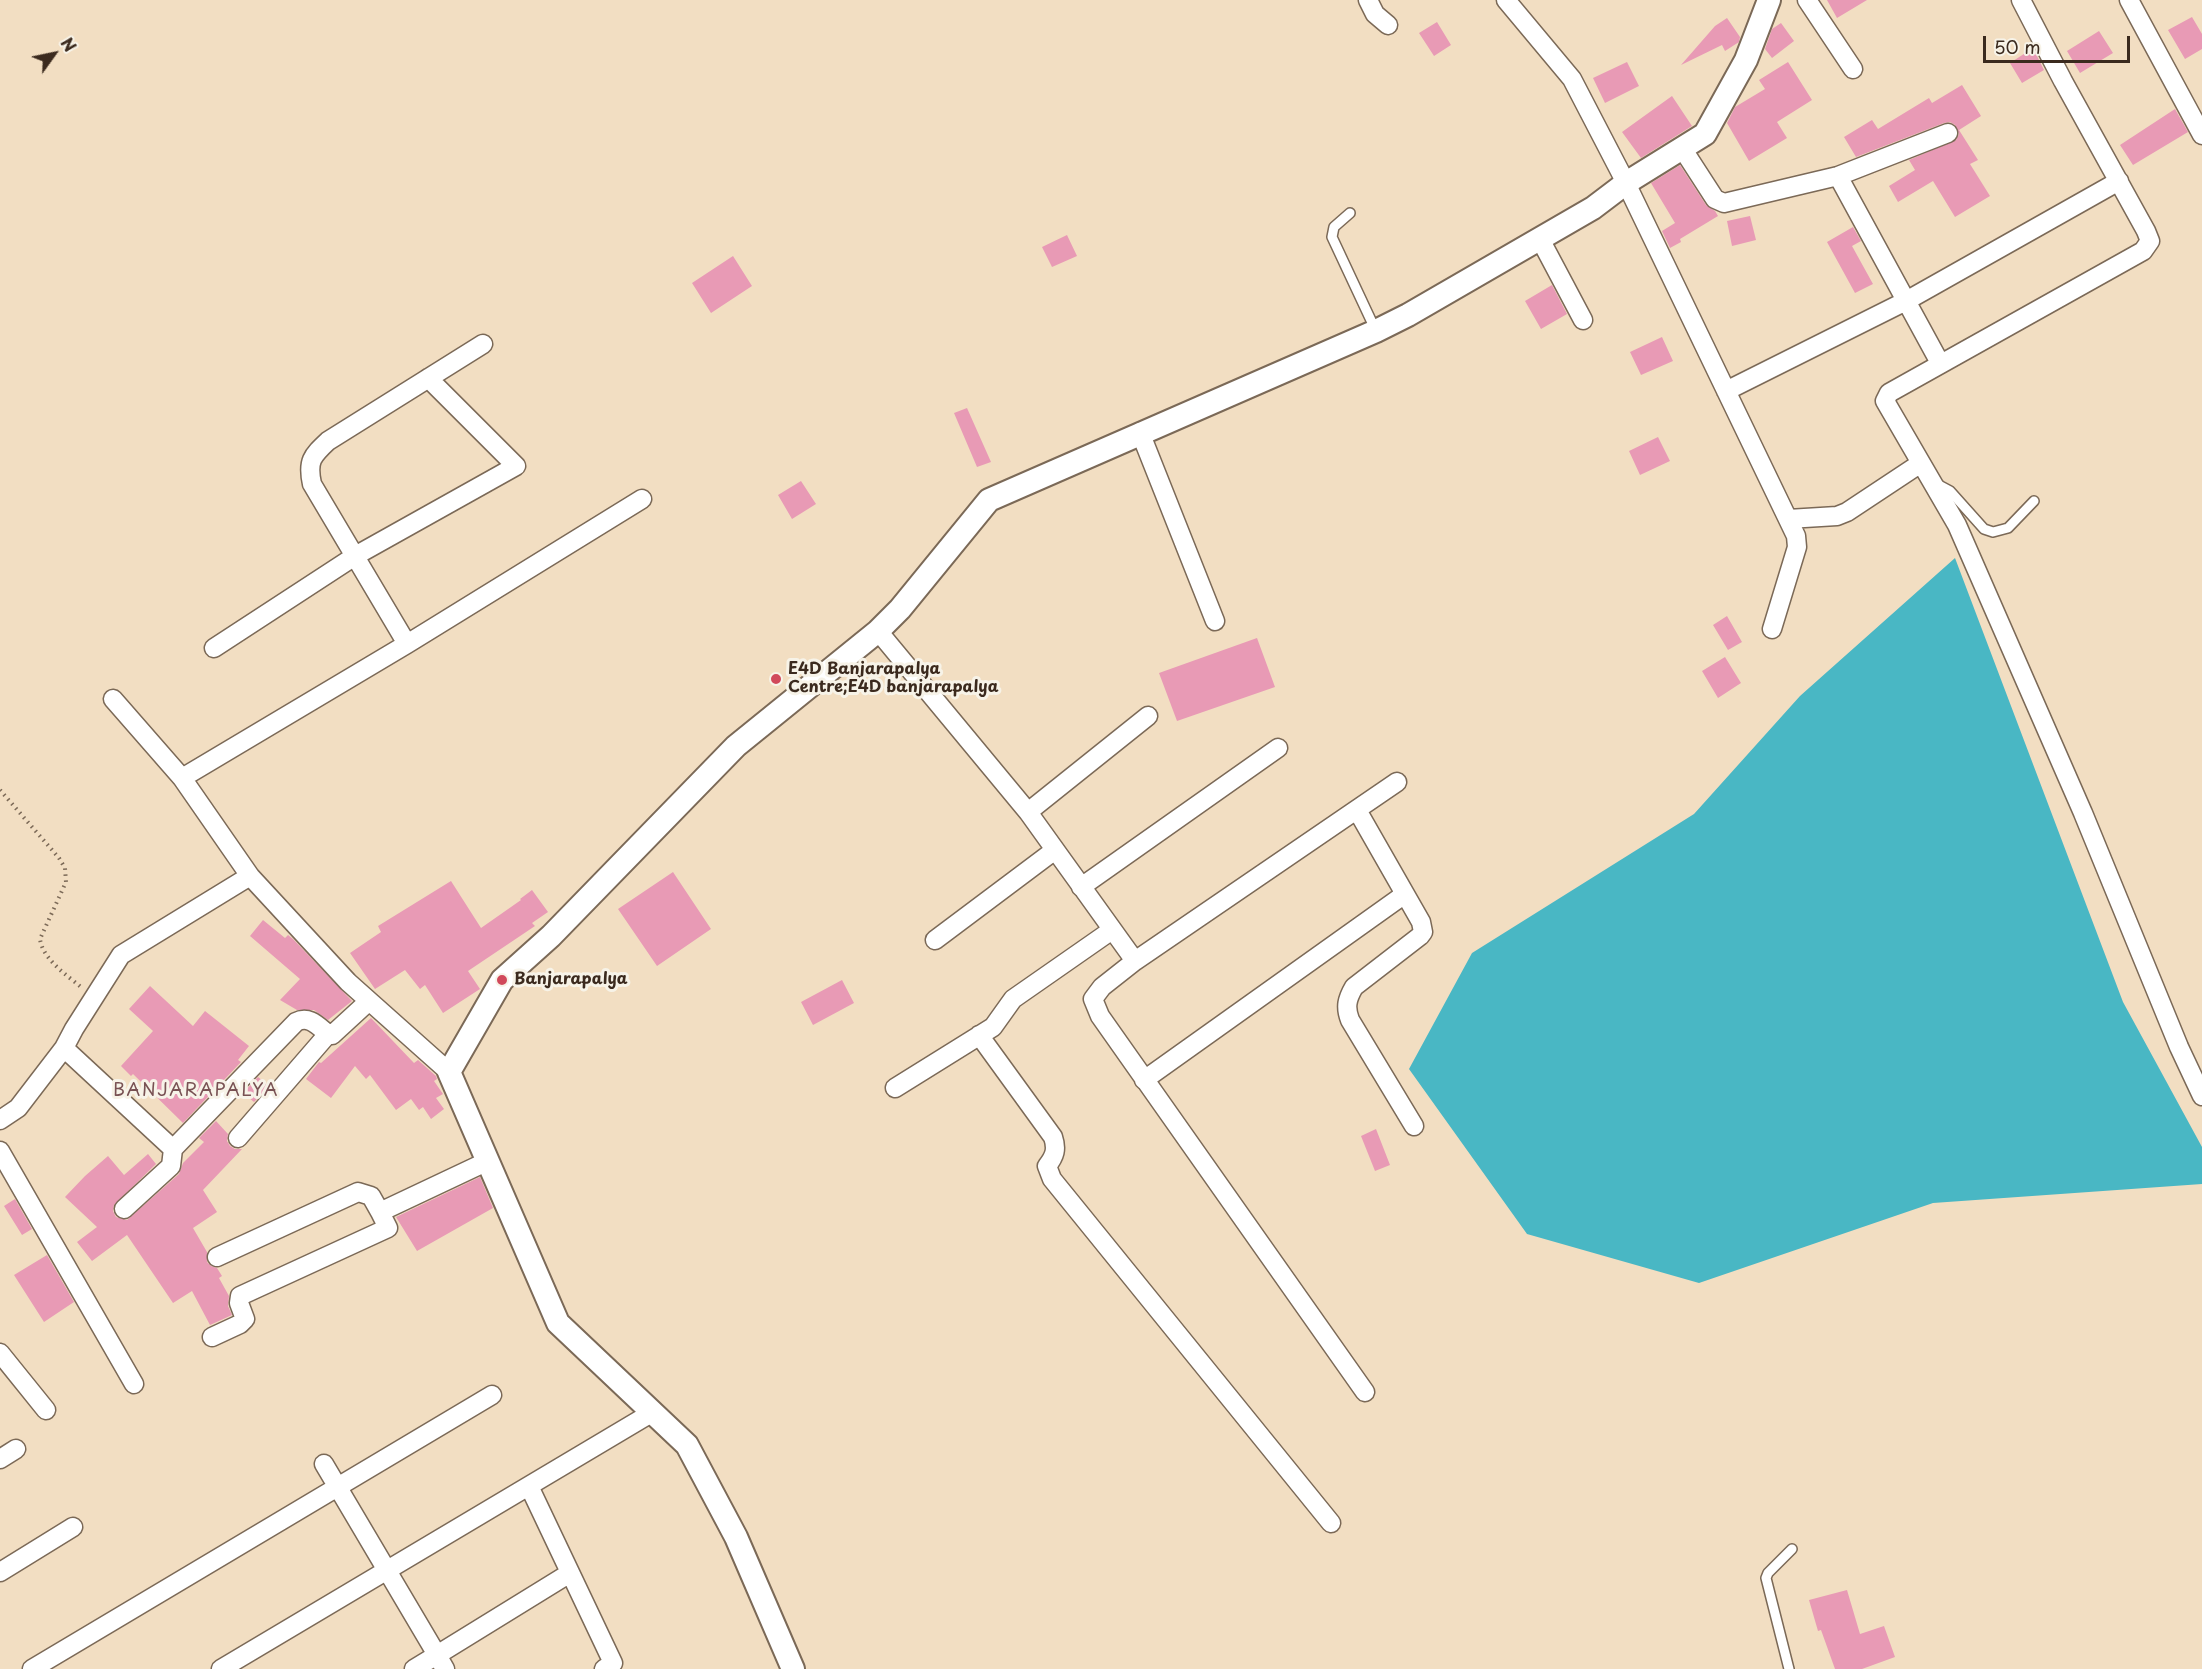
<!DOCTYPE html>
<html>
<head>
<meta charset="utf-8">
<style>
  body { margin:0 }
  #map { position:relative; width:2202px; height:1669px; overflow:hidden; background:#f2dec2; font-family:"Playpen Sans",sans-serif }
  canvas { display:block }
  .north { position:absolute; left:24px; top:24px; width:60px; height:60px; -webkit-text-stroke:4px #f7f3e8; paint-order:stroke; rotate:57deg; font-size:16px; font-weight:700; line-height:24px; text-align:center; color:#3b2a1e }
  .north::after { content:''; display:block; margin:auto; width:21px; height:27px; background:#3b2a1e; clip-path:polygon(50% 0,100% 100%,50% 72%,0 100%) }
  .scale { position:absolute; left:1983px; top:36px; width:147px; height:27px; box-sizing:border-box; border:3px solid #3b2a1e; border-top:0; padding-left:8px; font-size:18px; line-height:21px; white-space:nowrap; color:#3b2a1e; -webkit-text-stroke:4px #f7f3e8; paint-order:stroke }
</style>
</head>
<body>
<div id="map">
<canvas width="2202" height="1669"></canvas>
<div class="north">N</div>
<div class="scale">50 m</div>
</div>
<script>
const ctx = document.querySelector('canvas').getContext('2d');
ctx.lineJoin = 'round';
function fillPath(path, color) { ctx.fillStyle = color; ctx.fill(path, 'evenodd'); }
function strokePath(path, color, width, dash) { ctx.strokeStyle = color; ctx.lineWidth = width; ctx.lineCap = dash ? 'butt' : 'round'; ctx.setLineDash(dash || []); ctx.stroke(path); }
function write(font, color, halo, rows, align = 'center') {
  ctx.font = font + ' "Playpen Sans",sans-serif'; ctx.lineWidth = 6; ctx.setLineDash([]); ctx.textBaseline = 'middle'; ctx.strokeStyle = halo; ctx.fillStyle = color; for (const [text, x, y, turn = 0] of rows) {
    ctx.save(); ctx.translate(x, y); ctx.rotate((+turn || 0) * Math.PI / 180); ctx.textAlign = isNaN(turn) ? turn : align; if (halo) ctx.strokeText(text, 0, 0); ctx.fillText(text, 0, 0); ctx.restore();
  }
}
fillPath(new Path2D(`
  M1955 558 2123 1002 2202 1147V1184L1933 1203 1699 1283 1527 1234 1409 1069 1472 953 1694 814 1800 696Z`), '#49b7c4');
fillPath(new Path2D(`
  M1827 0H1867L1837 18Z
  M2192 17 2202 34V49L2185 59 2168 30Z
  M1727 18 1740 37 1739 42 1725 51 1722 45 1681 65 1715 26Z
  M1437 22 1451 45 1434 56 1419 33Z
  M1781 23 1794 41 1772 58 1765 49 1772 29Z
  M2099 31 2113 53 2080 73 2067 51Z
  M2033 48 2044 70 2022 83 2010 63Z
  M1627 62 1639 86 1605 103 1593 78Z
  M1788 62 1812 100 1777 122 1787 138 1749 161 1727 123 1735 107 1765 89 1759 80Z
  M1962 85 1981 116 1959 130 1978 160 1970 164 1990 196 1955 217 1933 181 1898 202 1889 186 1915 170 1909 160 1956 140 1959 134 1955 125 1950 122 1944 123 1856 157 1844 137 1872 120 1878 129 1929 98 1932 103Z
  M1672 96 1692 126 1641 158 1622 132Z
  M2175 109 2188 132 2133 165 2120 145Z
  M1680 165 1706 205 1715 211 1718 216 1680 239 1681 242 1670 248 1662 231 1675 223 1651 183Z
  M1750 216 1756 240 1732 246 1727 221Z
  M1853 227 1861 241 1852 246 1873 284 1855 293 1827 242Z
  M1067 235 1077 256 1052 267 1042 247Z
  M733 256 752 286 711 313 692 283Z
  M1552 285 1567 314 1541 329 1525 301Z
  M1662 337 1673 361 1641 375 1630 352Z
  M967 408 991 462 977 467 954 413Z
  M1658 437 1670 461 1640 475 1629 451Z
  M801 481 816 504 792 519 778 495Z
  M1727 616 1742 642 1728 650 1713 625Z
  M1257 638 1275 687 1177 721 1159 673Z
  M1725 657 1741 683 1718 698 1702 671Z
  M673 872 711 929 657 966 618 909Z
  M451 881 481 928 521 900 520 899 532 890 548 912 532 923 535 926 468 971 480 989 443 1013 425 985 420 989 405 970 375 989 350 953 381 932 378 926Z
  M263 920 285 938 288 935 293 939 352 1001 328 1020 314 1010H297L280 1000 300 979 250 936Z
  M842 980 854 1003 813 1025 801 1002Z
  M150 986 193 1026 205 1011 249 1046 238 1060 241 1062 183 1123 133 1074 131 1076 121 1066 153 1031 129 1009Z
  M371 1018 414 1063 418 1060 436 1076 437 1079 434 1081 443 1094 436 1098 444 1109 431 1119 423 1107 419 1110 411 1099 396 1110 370 1075 366 1079 355 1066 331 1098 306 1079 319 1062 321 1063Z
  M258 1077 269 1086 254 1102 243 1093Z
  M216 1121 228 1134 227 1141 230 1146 235 1149H242L203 1190 217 1212 193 1228 207 1252V1262L211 1266 217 1268 222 1276 219 1278 229 1296 228 1306 232 1315 210 1325 192 1291 173 1303 127 1235 92 1261 77 1242 97 1227 65 1197 85 1176 108 1156 124 1175 148 1154 156 1164 114 1205 113 1211 116 1217 127 1220 179 1174 183 1163 204 1142 199 1138Z
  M1376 1129 1390 1165 1375 1171 1361 1136Z
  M480 1177 493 1208 417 1251 396 1217Z
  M15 1199 32 1229 22 1235 4 1206Z
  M47 1255 74 1302 44 1322 14 1275Z
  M1847 1590 1860 1634 1884 1626 1895 1657 1862 1669H1835L1821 1630 1818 1631 1809 1600Z`), '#e89ab5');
const service = new Path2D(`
  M1350 213 1334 227 1332 237 1376 331
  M1935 483 1950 491 1984 529 1993 532 2008 528 2034 501
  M1789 1669 1766 1578 1768 1573 1792 1549`);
const minor = new Path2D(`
  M1368 0 1375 14 1388 25
  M1506 0 1572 79 1626 183 1796 536 1797 547 1772 629
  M1807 0 1853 69
  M2021 0 2063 81 2146 231 2150 241 2143 251 1889 393 1885 401 1957 525 2083 813 2179 1047 2202 1096
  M2129 0 2202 135
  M1682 148 1715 199 1724 203 1838 176 1948 133
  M1838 176 1940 363
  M1540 239 1583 320
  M1726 391 1906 301 2119 181
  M1140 432 1215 621
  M1788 519 1837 516 1847 512 1921 463
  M878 631 1028 812 1135 961
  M407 644 312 484C307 461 312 456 328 441L483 344
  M214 648 355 556 516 466 428 378
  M113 699 182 778 250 876
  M182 778 407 644 642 499
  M1357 810 1421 922 1423 932 1420 936 1354 987C1347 999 1345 1007 1350 1020L1414 1126
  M1028 812 1148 716
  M1081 887 1278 748
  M935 940 1055 850
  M979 1035 1053 1137C1057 1149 1055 1156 1047 1166L1052 1179 1331 1523
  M64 1048 173 1149 296 1022C309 1015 318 1026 328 1034L332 1035 369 1001
  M1144 1080 1405 894
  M895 1088 993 1027 1013 999 1112 930
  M0 1120 18 1108 64 1048 74 1029 121 955 250 876 348 982 449 1072
  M238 1138 328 1034
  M0 1151 134 1384
  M124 1209 171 1166 173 1149
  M217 1257 358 1192 371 1196 380 1212
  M212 1337 240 1324 245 1319 239 1303 240 1296 388 1228 380 1212 488 1161
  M0 1353 46 1410
  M1365 1392 1100 1016 1093 999 1102 987 1135 961 1397 782
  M0 1459 16 1449
  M324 1464 437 1655 570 1573
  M529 1486 613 1663 604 1669
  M0 1572 73 1527
  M32 1669 492 1395
  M221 1669 653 1412
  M414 1669 437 1655 445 1669`);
const tertiary = new Path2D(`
  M793 1669 736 1537 687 1445 558 1323 449 1072 502 980 551 936 736 746 878 631 900 609 989 500 1376 331 1408 315 1593 208 1626 183 1705 134 1746 60 1769 0`);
strokePath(service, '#7b6957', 12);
strokePath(minor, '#7b6957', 21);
strokePath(tertiary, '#7b6957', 26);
strokePath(new Path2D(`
  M0 790 59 858 65 868 66 882 40 939C43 960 67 975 82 988`), '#7b6957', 4, [1.5, 4.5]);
strokePath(service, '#fff', 9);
strokePath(minor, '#fff', 18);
strokePath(tertiary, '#fff', 22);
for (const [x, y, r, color] of [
  [776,679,6,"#d1495b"],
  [502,980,6,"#d1495b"]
]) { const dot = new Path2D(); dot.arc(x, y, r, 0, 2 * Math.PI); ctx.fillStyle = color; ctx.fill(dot); strokePath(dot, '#f7f3e8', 2); }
write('bold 16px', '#3b2a1e', '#f7f3e8', [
  ["E4D Banjarapalya",788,670],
  ["Centre;E4D banjarapalya",788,688],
  ["Banjarapalya",514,980]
], 'left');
ctx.letterSpacing = '1.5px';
write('18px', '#785153', '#f7f3e8', [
  ["BANJARAPALYA",196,1091]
]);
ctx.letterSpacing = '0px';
</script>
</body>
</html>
